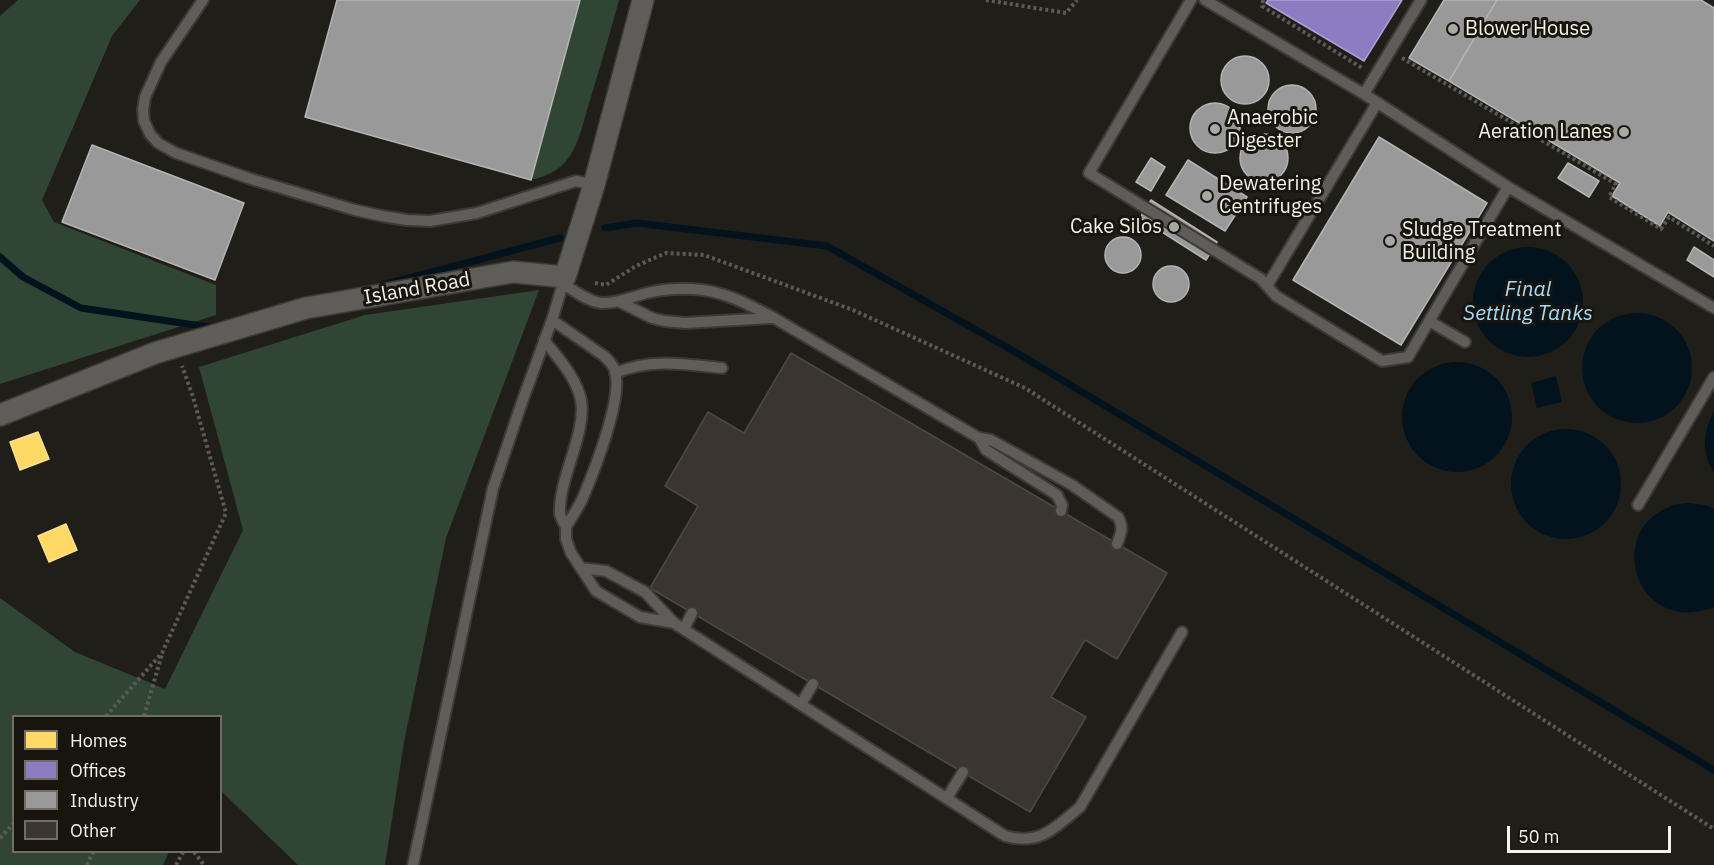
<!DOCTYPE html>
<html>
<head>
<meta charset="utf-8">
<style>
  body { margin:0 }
  #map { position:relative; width:1714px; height:865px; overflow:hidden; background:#1f1e19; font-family:"IBM Plex Sans",sans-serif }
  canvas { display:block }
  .legend { position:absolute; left:12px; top:715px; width:210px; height:138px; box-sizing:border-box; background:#18150e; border:2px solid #706d67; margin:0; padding:8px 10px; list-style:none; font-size:18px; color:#f4f2ed }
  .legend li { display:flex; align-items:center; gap:12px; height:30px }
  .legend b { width:30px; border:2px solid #706d67 }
  .scale { position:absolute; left:1507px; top:826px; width:164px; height:27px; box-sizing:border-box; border:3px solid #f4f2ed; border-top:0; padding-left:8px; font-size:18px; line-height:21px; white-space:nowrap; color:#f4f2ed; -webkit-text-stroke:4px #18150e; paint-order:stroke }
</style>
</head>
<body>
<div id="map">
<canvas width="1714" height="865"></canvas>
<ul class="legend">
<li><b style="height:16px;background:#ffd966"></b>Homes</li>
<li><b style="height:16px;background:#8e7cc3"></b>Offices</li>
<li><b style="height:16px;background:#999"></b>Industry</li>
<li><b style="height:16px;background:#3b3531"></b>Other</li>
</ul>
<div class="scale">50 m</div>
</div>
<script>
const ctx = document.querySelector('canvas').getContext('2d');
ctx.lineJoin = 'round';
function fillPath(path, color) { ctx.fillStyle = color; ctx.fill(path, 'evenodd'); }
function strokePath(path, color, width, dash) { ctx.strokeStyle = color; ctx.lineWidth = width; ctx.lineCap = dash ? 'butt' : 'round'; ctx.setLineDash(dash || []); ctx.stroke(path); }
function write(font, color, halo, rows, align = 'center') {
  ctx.font = font + ' "IBM Plex Sans",sans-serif'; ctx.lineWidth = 6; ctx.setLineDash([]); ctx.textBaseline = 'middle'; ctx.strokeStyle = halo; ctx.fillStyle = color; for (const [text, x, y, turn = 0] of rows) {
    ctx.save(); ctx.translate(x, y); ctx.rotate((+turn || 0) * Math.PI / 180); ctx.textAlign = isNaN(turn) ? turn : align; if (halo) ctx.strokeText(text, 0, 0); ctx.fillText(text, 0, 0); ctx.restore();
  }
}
fillPath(new Path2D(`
  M18 0H140L112 36 42 200 54 222 216 285V315L0 384V16Z
  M580 0H619C609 37 598 74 587 110 582 127 578 147 566 161 557 172 544 177 531 180Z
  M539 290 446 538 404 742 385 865H298L221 791 220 716H14V852H169L163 865H0V598L75 652 165 689 243 530 199 367 365 315Z`), '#304534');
fillPath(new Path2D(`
  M1473 302a55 55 0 1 1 110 0a55 55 0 1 1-110 0Z
  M1582 368a55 55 0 1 1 110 0a55 55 0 1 1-110 0Z
  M1402 417a55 55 0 1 1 110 0a55 55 0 1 1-110 0Z
  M1556 376 1562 402 1537 408 1531 383Z
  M1714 412V472C1701 454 1703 430 1714 412Z
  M1511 484a55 55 0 1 1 110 0a55 55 0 1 1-110 0Z
  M1687 503 1705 505 1714 509V607C1637 637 1604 533 1669 507 1674 504 1681 504 1687 503Z`), '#03131e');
const homes = new Path2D(`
  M38 432 49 459 20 470 10 442Z
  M66 524 77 550 49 562 38 536Z`);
fillPath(homes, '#ffd966');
strokePath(homes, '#fce08e', 1.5);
const offices = new Path2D(`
  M1268 0H1402L1364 61 1266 3Z`);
fillPath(offices, '#8e7cc3');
strokePath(offices, '#ad9fd0', 1.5);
const industry = new Path2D(`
  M337 0H580L531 180 305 117Z
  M1444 0H1497L1449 81 1409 58Z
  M1497 0H1701L1714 8V241L1668 212 1660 226 1612 196 1620 183 1449 81Z
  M1221 80a24 24 0 1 1 48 0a24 24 0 1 1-48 0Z
  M1268 109a24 24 0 1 1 48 0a24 24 0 1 1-48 0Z
  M1190 128a25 25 0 1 1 50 0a25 25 0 1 1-50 0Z
  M1240 158a24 24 0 1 1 48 0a24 24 0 1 1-48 0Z
  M1379 137 1487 203 1401 345 1293 280Z
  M92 145 244 203 215 280 62 222Z
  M1151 158 1165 167 1151 191 1136 182Z
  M1188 160 1247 197 1225 231 1166 195Z
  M1568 163 1599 181 1589 197 1558 178Z
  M1151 200 1217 242 1206 260 1140 218Z
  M1105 255a18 18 0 1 1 36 0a18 18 0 1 1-36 0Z
  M1694 247 1714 260V277L1687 260Z
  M1153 284a18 18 0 1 1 36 0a18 18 0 1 1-36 0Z`);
fillPath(industry, '#999');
strokePath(industry, '#b4b4b2', 1.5);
strokePath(new Path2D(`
  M605 228 637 223 827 246 1017 353 1714 770
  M0 257 23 277 81 308 215 328
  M383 285 560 238`), '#03131e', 7);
const building = new Path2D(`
  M791 353 1167 573 1117 659 1085 640 1051 697 1086 717 1030 812 650 588 698 506 665 486 708 412 744 433Z`);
fillPath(building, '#3b3531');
strokePath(building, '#4b4845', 1.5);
const lane = new Path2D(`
  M203 0 161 62 145 97 143 110 144 121 150 134 158 143 176 153 251 179 355 210 382 216 407 220 430 221 477 213 576 181 594 185
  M1191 0 1089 173 1261 279 1276 296 1382 361 1408 357 1508 187
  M1205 0 1364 94 1508 187 1714 308
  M1364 94 1421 0
  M563 284C575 291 587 301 601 303 614 304 624 299 637 296 654 290 673 288 692 289 722 290 748 304 774 318L979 438 991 440 1072 485 1118 517C1124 528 1121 533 1117 544
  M1267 286 1377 103
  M620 302 652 318 664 321 685 323 771 318
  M1429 321 1465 342
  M544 340C558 358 576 377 581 400 587 433 558 479 560 514 561 518 564 523 566 527 572 516 580 506 584 495 595 469 623 397 615 371 613 364 609 361 604 356L552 320
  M615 373C650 358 686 364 722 368
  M979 438 986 450 1057 495 1062 505 1061 511
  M1638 505 1714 377
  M566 527V539L571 553 596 591 640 617 674 623 645 592 606 571 581 568
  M674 623 1005 836C1039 846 1055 828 1080 807L1182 632
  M684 629 692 613
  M801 704 813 684
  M947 798 963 772
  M413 865 493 488 522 402 552 320 565 277`);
const street = new Path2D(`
  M0 415 155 353 306 308 513 272 565 277 594 185 643 0`);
strokePath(lane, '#3c3a37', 14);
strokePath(street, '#3c3a37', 24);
strokePath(new Path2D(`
  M986 0 1066 13 1077 0
  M1263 0 1262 6 1362 68
  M1402 58 1616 184 1609 197 1661 229 1669 217 1714 246
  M595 283 606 285 636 266 666 253 704 255 853 310 1025 388 1714 829
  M106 716 162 653 226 513 193 397 182 366
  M144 716 162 654
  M0 838 14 823
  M194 852 204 865
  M87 865 93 852
  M176 865 183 852`), '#5b5a58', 4, [3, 3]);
strokePath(lane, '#5e5d5a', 10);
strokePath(street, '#5e5d5a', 21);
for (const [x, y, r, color] of [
  [1453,29,6,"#a9a8a3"],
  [1215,129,6,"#a9a8a3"],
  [1624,132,6,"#a9a8a3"],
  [1207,196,6,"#a9a8a3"],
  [1174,227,6,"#a9a8a3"],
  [1390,241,6,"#a9a8a3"]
]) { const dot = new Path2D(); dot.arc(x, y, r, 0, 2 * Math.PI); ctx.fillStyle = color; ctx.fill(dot); strokePath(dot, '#18150e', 2); }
write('20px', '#f4f2ed', '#18150e', [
  ["Blower House",1465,29],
  ["Anaerobic",1227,118],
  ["Digester",1227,141],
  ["Aeration Lanes",1612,132,"right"],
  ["Dewatering",1219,184],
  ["Centrifuges",1219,207],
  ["Cake Silos",1162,227,"right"],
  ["Sludge Treatment",1402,230],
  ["Building",1402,253]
], 'left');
write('20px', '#f4f2ed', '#18150e', [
  ["Island Road",417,289,-10]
]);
write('italic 21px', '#a4ddfc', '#18150e', [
  ["Final",1528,290],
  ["Settling Tanks",1528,314]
]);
</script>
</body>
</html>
